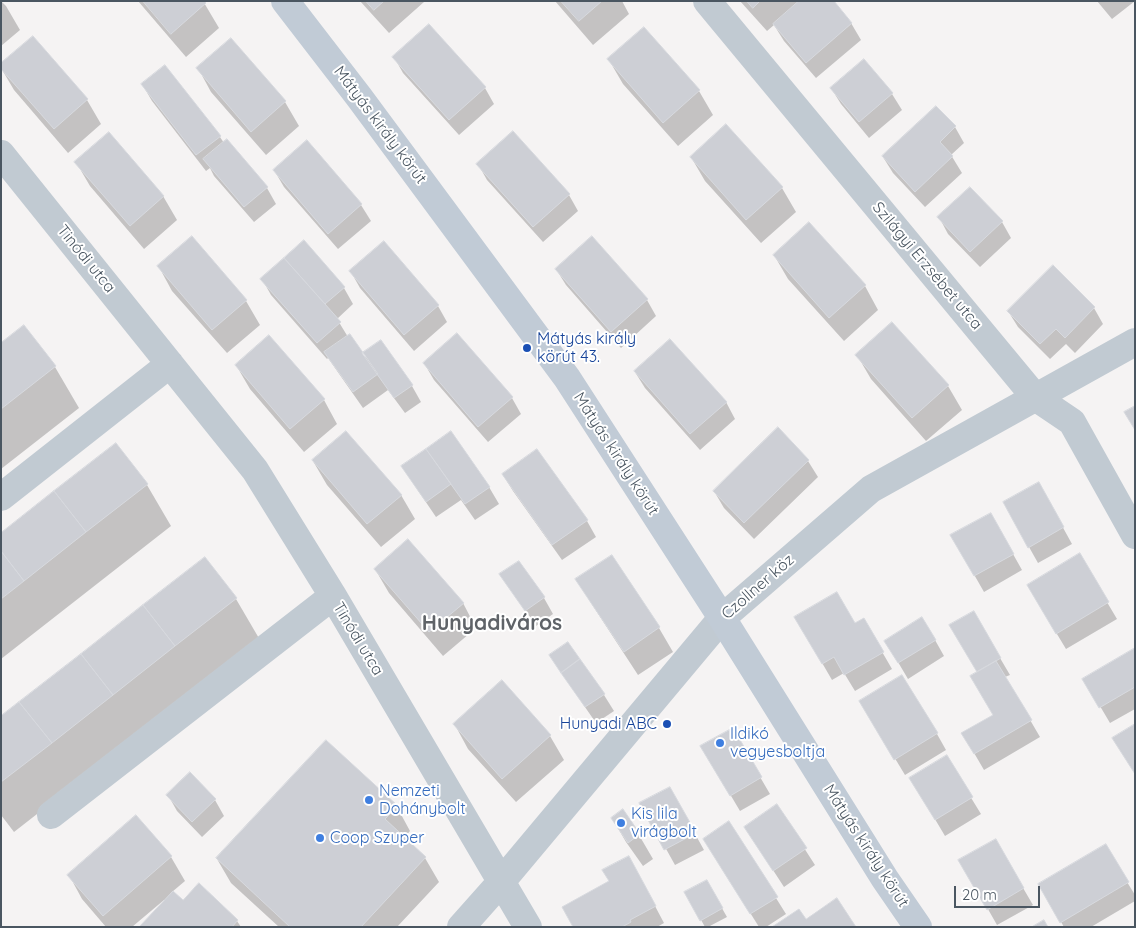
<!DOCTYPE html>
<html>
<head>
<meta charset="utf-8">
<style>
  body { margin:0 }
  #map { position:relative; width:1136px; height:928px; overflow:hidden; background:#f5f3f3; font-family:Quicksand,sans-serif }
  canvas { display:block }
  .frame { position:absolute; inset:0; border:2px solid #4a5661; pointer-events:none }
  .scale { position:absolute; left:954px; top:886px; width:86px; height:22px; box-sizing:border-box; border:2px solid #4a5661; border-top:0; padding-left:6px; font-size:15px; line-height:18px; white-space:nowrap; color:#4a5661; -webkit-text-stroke:4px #fff; paint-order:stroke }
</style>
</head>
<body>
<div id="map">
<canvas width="1136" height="928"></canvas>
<div class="frame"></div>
<div class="scale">20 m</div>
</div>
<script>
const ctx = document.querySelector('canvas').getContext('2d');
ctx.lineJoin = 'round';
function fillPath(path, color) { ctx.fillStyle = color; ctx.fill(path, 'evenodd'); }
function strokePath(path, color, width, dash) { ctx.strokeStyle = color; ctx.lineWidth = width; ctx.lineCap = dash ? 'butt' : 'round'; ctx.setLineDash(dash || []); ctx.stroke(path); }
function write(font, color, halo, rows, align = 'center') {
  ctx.font = font + ' Quicksand,sans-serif'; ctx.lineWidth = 4; ctx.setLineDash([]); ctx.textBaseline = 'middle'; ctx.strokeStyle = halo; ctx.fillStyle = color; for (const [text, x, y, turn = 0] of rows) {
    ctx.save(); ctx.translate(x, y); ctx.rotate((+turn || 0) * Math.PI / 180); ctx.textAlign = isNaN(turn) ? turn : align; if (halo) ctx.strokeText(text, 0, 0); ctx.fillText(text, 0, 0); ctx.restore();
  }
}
fillPath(new Path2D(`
  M1 1 6 6 20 30 1 46Z
  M138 1H203L219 28 186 57Z
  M360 1H423L424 2 389 33Z
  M555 1H622L629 14 593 45Z
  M740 1H832L851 23 861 40 816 78 784 41 774 25 767 31Z
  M1097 1H1135L1112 19Z
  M644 29 699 91 713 115 678 146 623 84 609 60Z
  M33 37 87 100 101 124 68 153 14 90 1 68Z
  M231 39 285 102 299 126 266 155 211 92 198 68Z
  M394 57 485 88 494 104 459 135 403 73Z
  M864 61 892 94 902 110 869 138 841 104 831 88Z
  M142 84 220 137 224 143 267 188 276 204 254 222 214 176 210 168 206 171 152 101Z
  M955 127 964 143 951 155 962 173 925 207 893 173 883 157Z
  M307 142 361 205 371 221 338 249 284 187 274 170Z
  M691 157 782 188 796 212 761 243 705 181Z
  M76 162 163 196 177 220 144 249 90 186Z
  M478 164 569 195 578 211 543 242 487 180Z
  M939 217 1002 222 1011 238 980 267 948 234Z
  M592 238 647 300 656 316 621 348 566 285 556 269Z
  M304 242 344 288 353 304 337 319 348 337 362 355 412 386 421 402 405 413 388 390 363 408 328 358 327 359 271 295 262 279Z
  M774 255 865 286 878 310 844 341 788 279Z
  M159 267 246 301 260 325 227 353 172 291Z
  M1053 267 1094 308 1103 324 1075 353 1066 344 1050 359 1018 327 1008 311Z
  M351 272 438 306 447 322 414 351 360 288Z
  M24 327 55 367 79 408 1 469V344Z
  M857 355 948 386 962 410 926 441 871 379Z
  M424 363 512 398 521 414 488 442 434 380Z
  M236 365 324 400 337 424 304 452 250 389Z
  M635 372 726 402 735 419 700 450 645 388Z
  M778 429 808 461 818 477 754 539 724 508 714 491Z
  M451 433 489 487 499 504 475 520 461 500 436 517 402 467Z
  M116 445 147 485 171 526 1 659V534Z
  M313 461 401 495 415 519 381 547 327 485Z
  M503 475 587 521 596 537 562 560 513 491Z
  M1039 484 1072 544 1038 563 1029 547Z
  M991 515 1022 570 984 592 952 536Z
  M1079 555 1117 619 1066 649 1028 586Z
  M611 557 659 628 673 652 638 675 591 603 577 579Z
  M205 559 236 599 260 640 14 832 1 815V718Z
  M375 569 463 603 476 628 443 656 389 593Z
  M501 574 544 598 553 614 536 626Z
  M973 612 1010 675 1005 677 1040 737 984 770 963 734 995 715 978 673Z
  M796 618 855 625 863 619 892 669 855 691 844 673 832 680Z
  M935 640 944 656 908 679 895 657Z
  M568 643 604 695 614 711 596 723 567 681Z
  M1135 649V709L1110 723 1084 679Z
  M502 682 550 736 564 760 516 802 468 749 455 725Z
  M870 717 937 734 946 750 905 775Z
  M732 729 770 794 740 811 702 747Z
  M946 757 981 814 945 836 920 794Z
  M168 795 215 800 224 816 202 837 177 811Z
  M641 804 679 805 704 850 675 865Z
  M777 806 815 865 784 887 745 827Z
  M397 807 410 831 404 838 425 858 439 882 397 927H279L231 883 217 859Z
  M623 811 639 835 653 859 643 866 626 842 612 818Z
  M136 817 171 857 185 881 172 892 183 901 199 885 237 921 241 927H141L165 901 164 900 132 927H106L82 899 69 875Z
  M729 823 786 914 766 927H759L714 855Z
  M995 840 1033 905 997 925 960 860Z
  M1105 846 1135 895V901L1091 927H1064L1039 885Z
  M638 874 664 923 657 927H575Z
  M707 882 727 917 708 927H705L686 893Z`), '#0003');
const building = new Path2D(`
  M143 1H204L206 3 171 34Z
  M366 1H384L374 10Z
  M561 1H602L579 21Z
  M747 1H760L753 8Z
  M799 1H834L852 23 806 63 773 24Z
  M429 24 486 87 449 120 392 57Z
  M644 27 700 90 663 123 607 59Z
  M33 36 88 99 54 129 1 69V63Z
  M231 38 286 101 251 132 196 68Z
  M864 59 893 93 859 122 830 88Z
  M165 65 221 136 196 155 141 84Z
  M936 106 956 126 940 142 953 156 915 192 882 156Z
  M726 124 783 187 746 220 690 157Z
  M513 131 570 194 533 227 476 164Z
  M109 132 164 196 130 226 74 162Z
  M227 139 268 187 244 207 203 159Z
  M307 140 362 204 328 234 273 170Z
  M970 187 1003 221 970 252 937 217Z
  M809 222 866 285 829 318 773 255Z
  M192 236 247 300 212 330 157 266Z
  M592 236 648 299 611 332 555 269Z
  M304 240 345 287 325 304 284 258Z
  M384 241 439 305 404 335 349 271Z
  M284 258 341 322 317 343 260 279Z
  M1053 265 1095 307 1065 338 1056 329 1040 344 1007 311Z
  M892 322 949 385 912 418 855 355Z
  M24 325 56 366 1 409V343Z
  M457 333 513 397 478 427 423 363Z
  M350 334 378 374 353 392 324 352Z
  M269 335 325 399 290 429 235 365Z
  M670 339 727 402 690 434 634 371Z
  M381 340 413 385 394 398 362 353Z
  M1135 406V430L1124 412Z
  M778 427 809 460 744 523 713 491Z
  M346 431 402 495 367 524 312 460Z
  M451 431 490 487 465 504 426 449Z
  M116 443 148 484 86 532 54 491Z
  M426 449 451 484 426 502 401 466Z
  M537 449 588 520 552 545 502 474Z
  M1039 482 1064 527 1028 548 1003 502Z
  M54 491 86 532 24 581 1 551V533Z
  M991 513 1014 554 974 576 950 535Z
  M408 539 464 603 429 632 374 569Z
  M1 551 24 581 1 599Z
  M1080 553 1109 602 1056 634 1027 585Z
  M612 555 660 627 624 652 575 579Z
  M205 557 237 598 175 646 143 605Z
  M519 561 545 597 525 611 499 574Z
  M837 592 855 623 864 618 884 652 844 675 834 657 822 664 794 617Z
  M143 605 175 646 113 695 81 654Z
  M974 611 1001 658 977 672 949 625Z
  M922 617 936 640 898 663 884 641Z
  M568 642 580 659 561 673 549 655Z
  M1135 648V687L1099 708 1082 679Z
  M81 654 113 695 52 743 19 702Z
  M580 659 605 694 585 707 561 673Z
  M996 661 1032 720 974 754 961 733 993 715 970 676Z
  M902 675 938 733 894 760 859 701Z
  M502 680 551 735 502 779 453 724Z
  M19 702 52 743 1 782V716Z
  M1135 724V774L1112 738Z
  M733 728 762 777 730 796 700 746Z
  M326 740 398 806 385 819 426 857 361 927H290L216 858Z
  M947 755 973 797 935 820 909 778Z
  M190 772 216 799 192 822 166 795Z
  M670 787 696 833 664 850 639 803Z
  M777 804 807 848 773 871 744 827Z
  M623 809 640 834 628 843 611 818Z
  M136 815 172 856 103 916 67 875Z
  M729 821 778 897 750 914 703 839Z
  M996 839 1024 888 987 910 958 860Z
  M1106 844 1129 882 1060 923 1038 884Z
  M629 856 656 906 630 920 631 922 622 927H573L562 907 609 881 602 870Z
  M707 880 723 908 700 921 684 892Z
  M199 883 238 920 232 927H139L173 891 183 900Z
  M837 898 856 927H772L799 909 806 919Z
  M1044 920 1048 927H1032Z`);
fillPath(building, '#cdcfd5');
strokePath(building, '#d7d9de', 1);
strokePath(new Path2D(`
  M707 1 1035 397 1072 422 1135 535
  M1 154 255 470 333 596 528 927
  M1 497 170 364
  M51 815 333 596
  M461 927 501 882 722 618 871 489 1135 342`), '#c1cad2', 28);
strokePath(new Path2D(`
  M285 1 359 97 567 378 722 618 885 879 918 927`), '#c1cbd6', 28);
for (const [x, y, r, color] of [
  [527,348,5,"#1a4fb4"],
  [667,724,5,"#1a4fb4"],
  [720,743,5,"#3f7fe0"],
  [369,800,5,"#3f7fe0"],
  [621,823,5,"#3f7fe0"],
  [320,838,5,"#3f7fe0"]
]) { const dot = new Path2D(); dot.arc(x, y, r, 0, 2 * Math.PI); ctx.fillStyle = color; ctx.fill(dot); strokePath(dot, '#fff', 2); }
write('16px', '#4a5661', '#fff', [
  ["Mátyás király körút",380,125,53],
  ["Tinódi utca",86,259,51],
  ["Szilágyi Erzsébet utca",927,266,50],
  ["Mátyás király körút",616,454,57],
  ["Czollner köz",758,587,-41],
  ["Tinódi utca",358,639,59],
  ["Mátyás király körút",866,846,57]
]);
write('16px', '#164399', '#fff', [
  ["Mátyás király",537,339],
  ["körút 43.",537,357],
  ["Hunyadi ABC",657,724,"right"]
], 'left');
write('16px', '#366cbe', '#fff', [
  ["Ildikó",730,734],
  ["vegyesboltja",730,752],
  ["Nemzeti",379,791],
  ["Dohánybolt",379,809],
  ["Kis lila",631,814],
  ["virágbolt",631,832],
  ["Coop Szuper",330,838]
], 'left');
write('bold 21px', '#5f6368', '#fff', [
  ["Hunyadiváros",492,624]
]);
</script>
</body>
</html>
